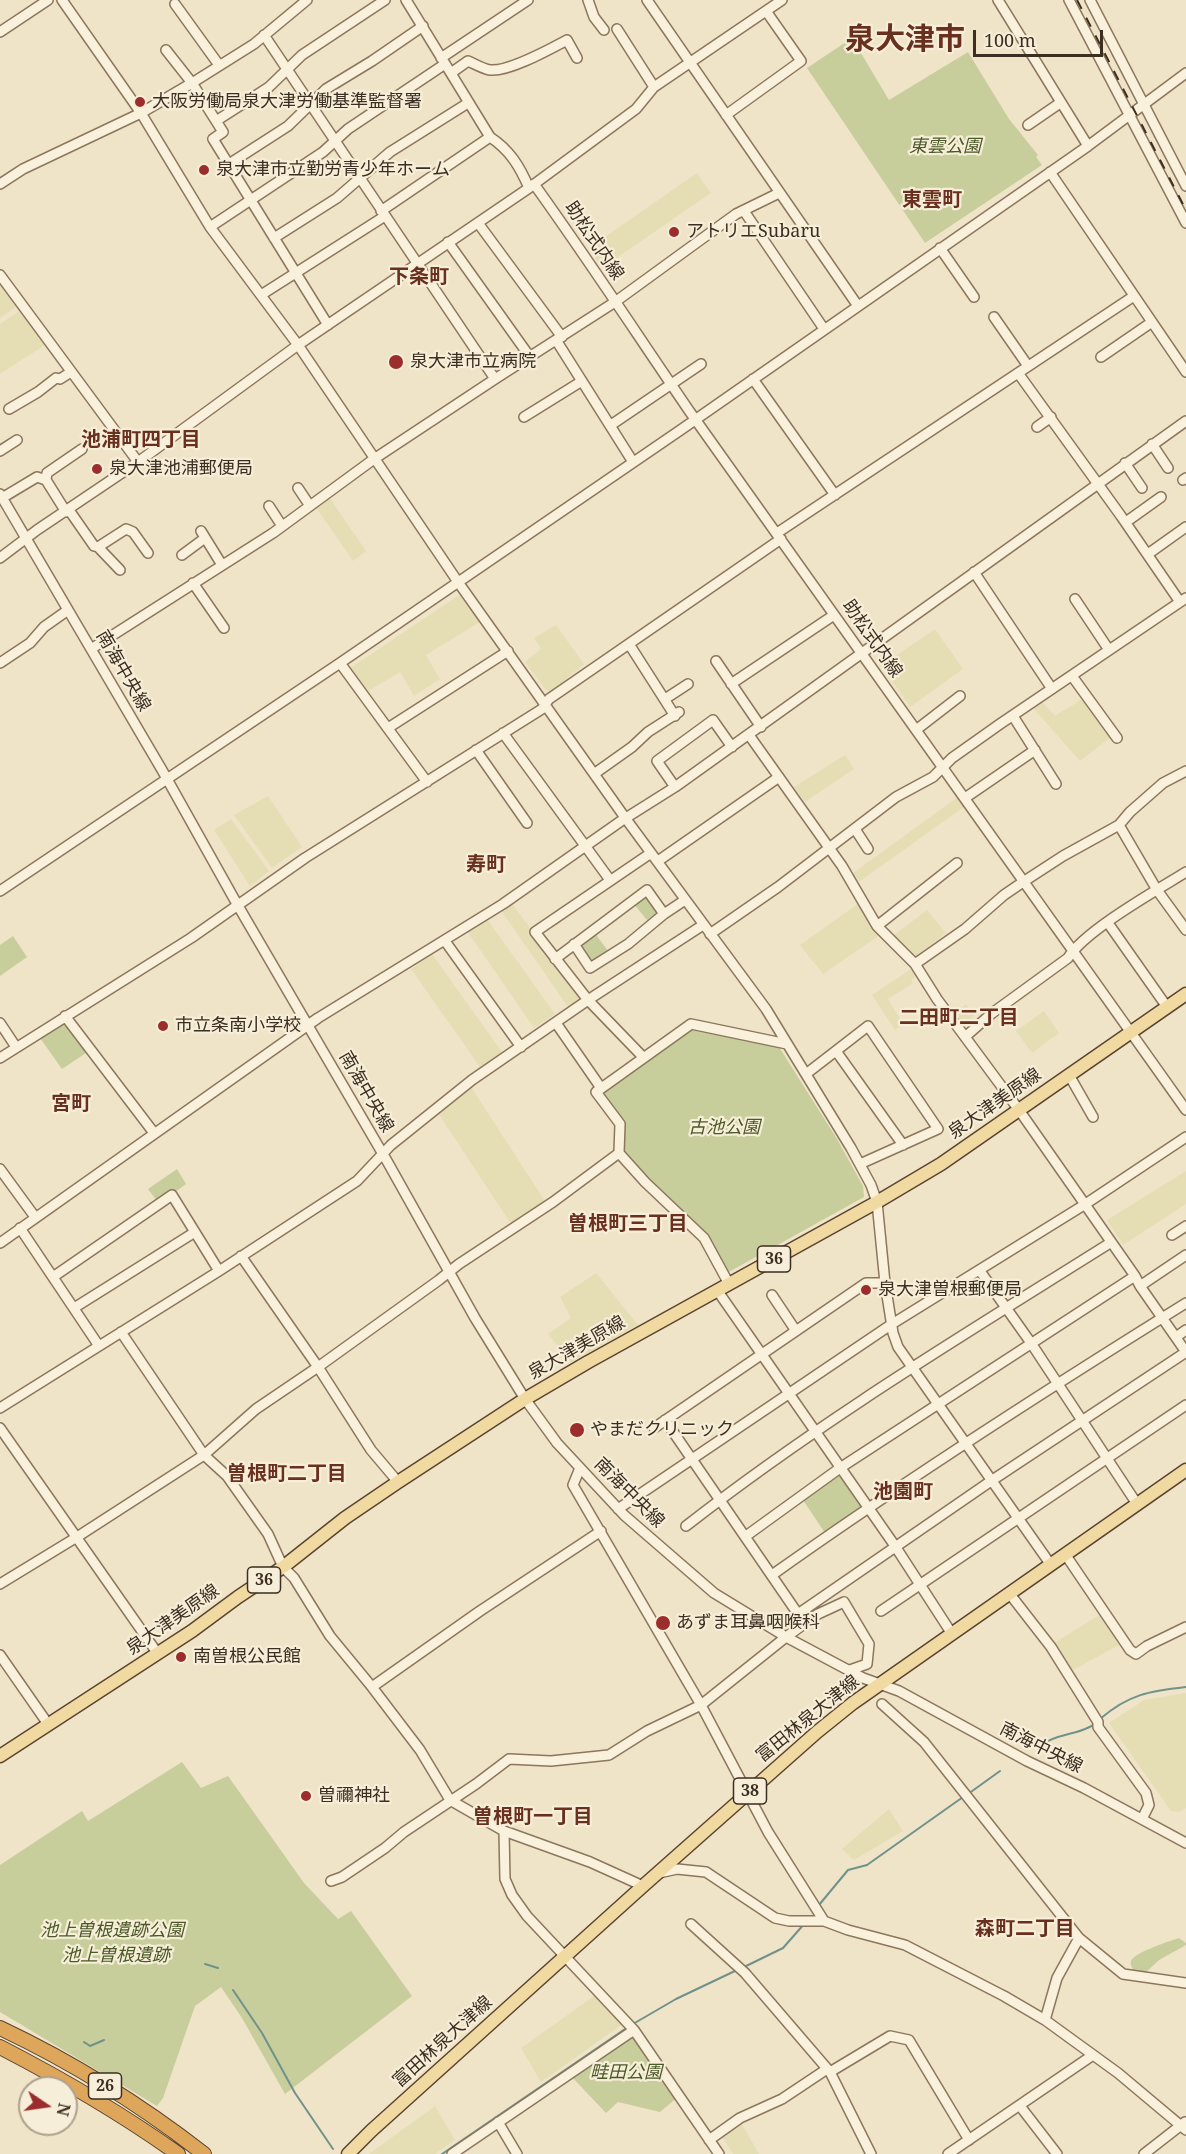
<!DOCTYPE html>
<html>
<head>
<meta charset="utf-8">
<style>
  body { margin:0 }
  #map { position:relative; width:1186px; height:2154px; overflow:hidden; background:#efe4c8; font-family:"Noto Serif",serif }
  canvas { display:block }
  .north { position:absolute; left:18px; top:2076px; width:60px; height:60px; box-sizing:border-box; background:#f6eed8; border:2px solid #aca18e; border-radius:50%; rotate:103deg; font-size:16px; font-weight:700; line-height:24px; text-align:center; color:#3c2e20 }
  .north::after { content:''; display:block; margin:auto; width:21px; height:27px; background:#9b2d2c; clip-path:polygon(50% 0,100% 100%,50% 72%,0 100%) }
  .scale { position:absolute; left:973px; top:30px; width:130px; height:27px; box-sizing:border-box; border:3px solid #3c2e20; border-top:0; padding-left:8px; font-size:18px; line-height:21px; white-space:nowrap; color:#3c2e20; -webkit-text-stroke:4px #f6eed8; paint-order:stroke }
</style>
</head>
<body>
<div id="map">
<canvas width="1186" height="2154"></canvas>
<div class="north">N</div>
<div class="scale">100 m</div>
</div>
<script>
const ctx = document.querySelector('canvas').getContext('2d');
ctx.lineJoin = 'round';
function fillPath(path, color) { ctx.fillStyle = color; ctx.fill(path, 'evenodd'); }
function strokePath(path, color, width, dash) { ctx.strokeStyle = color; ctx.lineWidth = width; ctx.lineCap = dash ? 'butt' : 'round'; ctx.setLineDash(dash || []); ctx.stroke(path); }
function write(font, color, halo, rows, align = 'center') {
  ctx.font = font + ' "Noto Serif","Noto Sans JP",serif'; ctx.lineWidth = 4.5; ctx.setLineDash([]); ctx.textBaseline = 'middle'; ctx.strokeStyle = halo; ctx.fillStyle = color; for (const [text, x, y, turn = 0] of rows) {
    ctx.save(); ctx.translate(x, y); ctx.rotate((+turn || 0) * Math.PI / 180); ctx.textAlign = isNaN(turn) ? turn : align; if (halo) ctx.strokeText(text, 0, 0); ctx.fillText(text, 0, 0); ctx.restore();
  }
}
fillPath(new Path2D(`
  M697 173 711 193 602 268 589 248Z
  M0 284 16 307 0 318Z
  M19 311 45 345 0 374V324Z
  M329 497 366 551 353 561 315 506Z
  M459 595 480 622 426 655 440 679 414 696 400 672 365 693 349 669Z
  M556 625 584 664 552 691 546 690 525 662 541 649 534 638Z
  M935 629 963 669 910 707 881 666Z
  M1082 699 1111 737 1080 761 1033 708 1042 702 1055 716Z
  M845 755 854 769 805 802 794 787Z
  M268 796 302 847 272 868 234 815Z
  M958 797 964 807 859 882 853 873Z
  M231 819 269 871 250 886 214 830Z
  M510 901 582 998 568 1007 500 909Z
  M859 903 880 935 823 974 800 945Z
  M927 910 946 933 916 956 894 935Z
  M487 919 555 1014 534 1028 467 931Z
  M432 954 502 1052 480 1067 411 969Z
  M914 967 919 975 911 980 913 983 888 999 903 1024 895 1030 872 995Z
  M966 1004 974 1015 962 1028 953 1014Z
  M1044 1011 1059 1033 1032 1053 1016 1031Z
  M471 1087 545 1201 511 1224 438 1113Z
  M1186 1171V1204L1123 1245 1107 1220Z
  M596 1273 638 1325 571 1362 548 1334 571 1318 560 1297Z
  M1101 1614 1119 1638 1116 1641 1119 1645 1073 1670 1054 1643Z
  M1186 1693V1808L1179 1812 1171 1811 1109 1723 1144 1700Z
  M889 1809 903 1831 854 1860 842 1849Z
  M597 1994 624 2023 541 2082 521 2048Z
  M435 2106 455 2140 435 2154H369Z
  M740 2121 759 2154H733L721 2135Z`), '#e5deb5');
fillPath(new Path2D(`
  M852 38 889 100 968 52 1009 119 1038 155 1036 157 1042 165 925 243 807 68Z
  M648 893 660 912 647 920 633 903Z
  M594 932 608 951 593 962 578 943Z
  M13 936 27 957 0 976V945Z
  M67 1022 89 1051 62 1069 40 1038Z
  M691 1030 779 1047 837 1139 863 1186 864 1197 727 1273 707 1236 651 1183 626 1154 623 1147 624 1124 602 1094V1091Z
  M177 1169 186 1184 175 1192 172 1189 157 1201 148 1189Z
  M836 1475H840L860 1504V1508L825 1533 803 1500Z
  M182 1762 201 1788 228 1776 304 1883 338 1919 351 1911 412 1996 285 2094 242 2018 221 1987 195 2006 163 2098 157 2106 0 2012V1865L82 1811 88 1821Z
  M1179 1938 1186 1943V1945L1159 1960 1144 1974 1133 1970C1132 1967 1130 1964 1131 1961 1135 1952 1170 1941 1179 1938Z
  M626 2036 639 2038 679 2096 660 2112 618 2102 606 2113 569 2074Z`), '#c7ce9b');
strokePath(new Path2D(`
  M1100 1719C1129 1694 1150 1691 1186 1687
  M1041 1745C1057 1733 1081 1735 1096 1723
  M968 1794 1000 1771
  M819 1905 848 1870 867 1865 963 1797
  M205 1964 218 1968
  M742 1968 783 1948 805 1923
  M233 1990 262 2033 295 2093 333 2149
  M633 2024 676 1999 737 1970
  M84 2042 90 2046 104 2040
  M442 2154 628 2027`), '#6f928a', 2);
const minor = new Path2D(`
  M62 0 141 113 210 227 298 345 458 582 626 819 766 1009 851 1148 871 1185 877 1202 885 1283 893 1333 898 1347 1051 1565
  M406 0 490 137C510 150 520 167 529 188
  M588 0 594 17 604 30
  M647 0 858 306
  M998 0 1088 146
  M1069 0 1186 223
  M1090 0 1186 186
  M175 4 219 65
  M617 29 654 87
  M0 32 48 0
  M264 35 495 379 615 302 736 214 779 193
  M166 50 192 83 223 132 213 139 328 325
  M441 58 528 0
  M451 73 468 61C475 64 483 69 490 70 509 72 550 49 567 40L577 58
  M726 115 801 61 766 11
  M216 121 269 87 302 55 385 0
  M1028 125 1060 103
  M229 164 288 126 326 89 372 61 423 26
  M1050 172 1186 372
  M0 184 23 169 141 113 192 83 254 44 307 0
  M534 184C588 259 638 336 690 412L1186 1110
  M381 211 490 137
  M744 211 824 329
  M478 223 562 337
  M210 227 323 152 348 129 445 64
  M274 238 337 198 390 152 468 103
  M448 242 530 357
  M940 248 974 297
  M0 275 138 462
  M261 295 385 216
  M994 317 1028 366
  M556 340 633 462
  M1101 357 1152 322
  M1018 373 1121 516 1180 602
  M753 379 835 495
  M9 409 38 392 56 378 60 379 71 372
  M524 417 582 381
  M611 425 701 364
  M1037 427 1051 417
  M1152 444 1168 468
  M0 451 17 440
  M1125 463 1142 488
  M46 480 66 512
  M1183 480 1186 478
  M298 488 310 506
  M0 494 162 770 237 904 387 1161 475 1318 525 1399 557 1443 624 1515 714 1593 786 1637 863 1678 899 1691 1027 1761 1084 1788 1186 1843
  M2 498 37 477 46 480 47 473 82 449
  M269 506 282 526
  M69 510 94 546 98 547 126 529 133 532 148 553
  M1126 522 1161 497
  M201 531 222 565
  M777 533 1134 296
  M98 547 120 570
  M1148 554 1186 527
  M182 555 205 538
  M0 558 37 530 138 462 298 345 529 188 636 109 654 87 782 0
  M974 572 1052 689
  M193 583 224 628
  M1075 599 1109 650
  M629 644 675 716
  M91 649 273 533 374 459 495 379
  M716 661 761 727
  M0 663 30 643 44 627 68 610
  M340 663 427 782
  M1072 676 1117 738
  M731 684 834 615
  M665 699 688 684
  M1013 716 1056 784
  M388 728 508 651
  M916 730 960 696
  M503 733 610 880
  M749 735 842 866 877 926 915 964 937 999 1019 1110 1135 1276 1140 1286 1186 1352
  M476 750 527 823
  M594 774 632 747 648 732 679 712
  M675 787 657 761 713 720 732 747
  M965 798 1035 750
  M1119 825 1157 890 1186 930
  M855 829 868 849
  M658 861 779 777
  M0 891 340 663 682 429 1088 146 1186 73
  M1108 923 1167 1007
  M877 926 957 863
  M710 934 778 887 896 797 933 777 952 758 1000 724 1186 598
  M445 941 521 1047
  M574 944 590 968 628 944 664 914
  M555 959 647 890 664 914 685 900
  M915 964 965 929 1004 895 1023 882 1063 856 1119 825 1130 812 1163 783 1186 771
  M65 1016 154 1133
  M0 1023 16 1047
  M556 1023 601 1088
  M965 1037 991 1014 1068 958C1084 931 1157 890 1186 872
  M836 1051 903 1145
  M643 1057 588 1000 535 932 651 853
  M0 1058 191 938 305 858 542 709 549 699 781 539
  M806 1074 868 1026 938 1129 860 1164
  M1069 1075 1093 1117
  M619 1153 620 1124 596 1092 691 1024 787 1044
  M0 1169 35 1217
  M20 1228 99 1346
  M1172 1235 1186 1226
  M0 1243 318 1018 503 904 621 821 675 787 1186 421
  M241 1256 318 1367 371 1450 398 1482
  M980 1271 1031 1343 1137 1504
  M53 1277 172 1195 219 1271
  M1140 1286 1186 1255
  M717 1290 895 1546 952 1634
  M772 1295 796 1331
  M74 1308 195 1232
  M121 1332 204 1455 227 1476 268 1534 283 1567 294 1578 330 1636 372 1687 420 1750 450 1800 504 1831 590 1862 643 1886
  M1176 1337 1186 1330
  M0 1408 219 1271 357 1181 391 1145 472 1080 588 1000 703 925
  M665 1420 798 1614 991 1481 1186 1352
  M0 1428 158 1654
  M654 1428 866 1283H885
  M580 1468 573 1485 701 1705 768 1832 824 1921
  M618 1509 892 1324 1084 1205 1186 1137
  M686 1526C820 1421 967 1333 1110 1243
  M746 1536 840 1468 1135 1276
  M1065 1554 1130 1650 1136 1654 1147 1646 1186 1627
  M772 1575C907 1479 1046 1390 1186 1303
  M0 1584 77 1537 204 1455 256 1409 318 1367 439 1280 459 1264 553 1202 619 1153 645 1182 704 1238 729 1284
  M1009 1593 1051 1647 1098 1722V1727L1146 1793 1149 1805 1142 1819
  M881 1611 1186 1405
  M0 1655 48 1724
  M372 1687 480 1611 601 1531
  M882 1704 924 1742 1079 1938 1123 1974 1186 1983
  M504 1831 505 1879 512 1895 527 1916 634 2030 719 2154
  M659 1873 677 1869 706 1872 775 1918 789 1921H824L848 1930 905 1945 1004 1996 1045 2020 1118 2073 1186 2130
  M331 1881 342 1877 385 1848 404 1832 476 1784 509 1759 551 1761 609 1755 647 1731 701 1705 786 1637 818 1614 844 1602 869 1644 867 1664 850 1670
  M691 1924 745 1973 830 2072 871 2154
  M1045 2020 1057 1978 1079 1938
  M830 2072 890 2036 909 2040 969 2140
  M1020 2106 1057 2154
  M498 2122 517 2154
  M709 2140 740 2118 782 2099 827 2069
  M452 2154 634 2030
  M948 2154 1093 2055
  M1144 2154 1185 2122`);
const major = new Path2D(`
  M0 1756 192 1631 238 1597 283 1567 345 1518 398 1482 525 1399 588 1362 877 1202 941 1164 1186 994
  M348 2154 371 2131 643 1886 817 1732 853 1703 1186 1470`);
const highway = new Path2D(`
  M0 2028C72 2062 141 2105 204 2154
  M0 2047C62 2079 121 2113 178 2154`);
strokePath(minor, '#8c765d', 12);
strokePath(major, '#5a4431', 15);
strokePath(highway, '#5a4431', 16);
strokePath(minor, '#f9f1dc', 9);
strokePath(major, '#f1daa1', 12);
strokePath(highway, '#dda65a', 14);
strokePath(new Path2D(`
  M1077 0 1186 210`), '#3c2e20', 2, [10, 10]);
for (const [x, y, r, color] of [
  [140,102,6,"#9b2d2c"],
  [204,170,6,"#9b2d2c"],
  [674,232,6,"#9b2d2c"],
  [396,362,8,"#9b2d2c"],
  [97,469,6,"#9b2d2c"],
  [163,1026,6,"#9b2d2c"],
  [866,1290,6,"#9b2d2c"],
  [577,1430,8,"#9b2d2c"],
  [663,1623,8,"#9b2d2c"],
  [181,1657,6,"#9b2d2c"],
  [306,1796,6,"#9b2d2c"]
]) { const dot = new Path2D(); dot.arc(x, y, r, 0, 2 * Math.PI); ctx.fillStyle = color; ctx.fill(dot); strokePath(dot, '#f6eed8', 2); }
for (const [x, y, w] of [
  [774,1259,33],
  [264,1580,33],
  [750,1791,33],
  [105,2086,33]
]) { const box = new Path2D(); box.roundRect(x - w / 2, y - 13, w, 26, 4.5); ctx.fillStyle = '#f6eed8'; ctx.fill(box); strokePath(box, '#3c2e20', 1.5); }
write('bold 16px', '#3c2e20', null, [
  ["36",774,1259],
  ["36",264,1580],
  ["38",750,1791],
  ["26",105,2086]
]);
write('18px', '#3c2e20', '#f6eed8', [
  ["大阪労働局泉大津労働基準監督署",152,102],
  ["泉大津市立勤労青少年ホーム",216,170],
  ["アトリエSubaru",686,232],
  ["泉大津市立病院",410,362],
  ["泉大津池浦郵便局",109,469],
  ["市立条南小学校",175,1026],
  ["泉大津曽根郵便局",878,1290],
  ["やまだクリニック",590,1430],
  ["あずま耳鼻咽喉科",676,1623],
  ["南曽根公民館",193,1657],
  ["曽禰神社",318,1796]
], 'left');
write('italic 18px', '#4b5927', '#f6eed8', [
  ["東雲公園",945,147],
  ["古池公園",724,1128],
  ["池上曽根遺跡公園",112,1931],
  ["池上曽根遺跡",116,1956],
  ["畦田公園",626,2073]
]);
write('18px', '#3c2e20', '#f6eed8', [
  ["助松式内線",594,241,56],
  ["助松式内線",872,639,55],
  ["南海中央線",123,671,60],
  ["南海中央線",366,1092,60],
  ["泉大津美原線",995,1104,-35],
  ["泉大津美原線",577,1348,-30],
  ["南海中央線",629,1493,45],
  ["泉大津美原線",173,1620,-35],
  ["富田林泉大津線",808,1719,-39],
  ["南海中央線",1041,1748,27],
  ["富田林泉大津線",443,2042,-42]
]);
write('bold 20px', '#69301f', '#f6eed8', [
  ["東雲町",932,200],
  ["下条町",419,277],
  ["池浦町四丁目",141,440],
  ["寿町",486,865],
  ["二田町二丁目",959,1018],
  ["宮町",71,1104],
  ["曽根町三丁目",628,1224],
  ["曽根町二丁目",287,1474],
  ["池園町",903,1492],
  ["曽根町一丁目",533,1817],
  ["森町二丁目",1025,1929]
]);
write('bold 30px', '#69301f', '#f6eed8', [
  ["泉大津市",905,40]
]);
</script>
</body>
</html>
